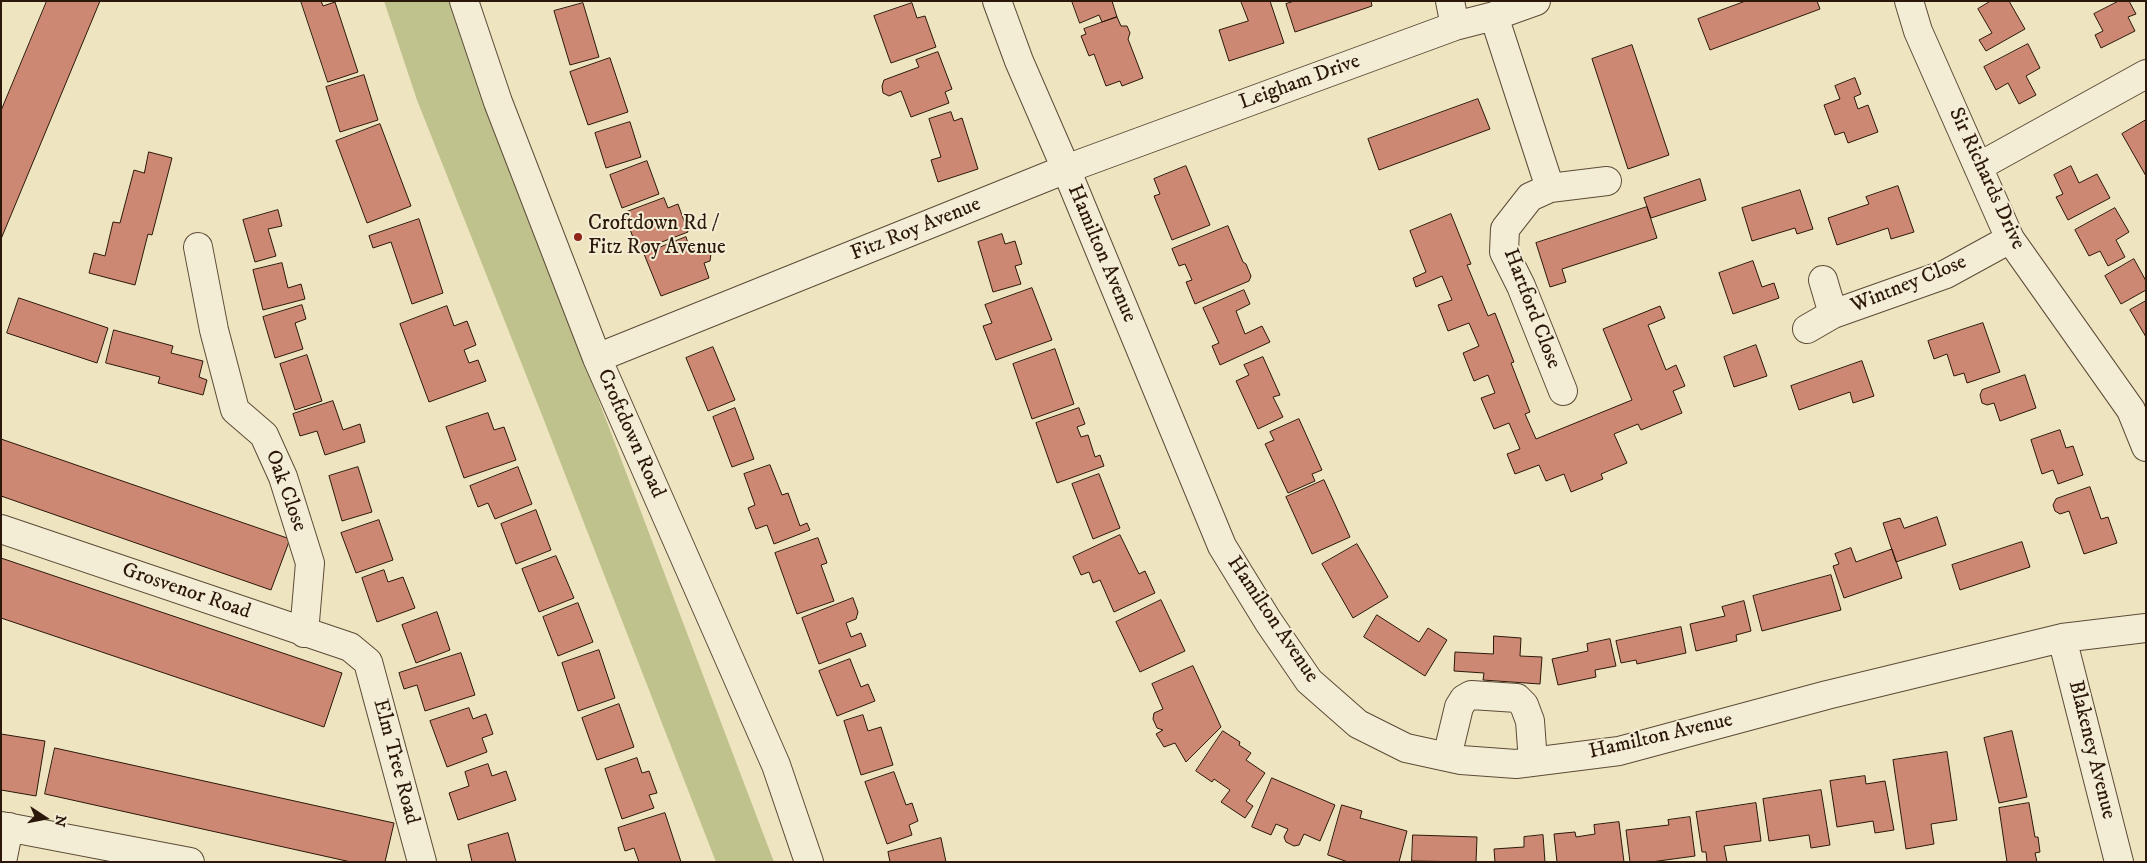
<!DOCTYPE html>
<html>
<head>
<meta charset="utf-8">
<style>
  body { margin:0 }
  #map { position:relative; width:2147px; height:863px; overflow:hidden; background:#eee4bf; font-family:"IM FELL DW Pica",serif }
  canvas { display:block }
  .frame { position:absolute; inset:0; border:2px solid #2c180a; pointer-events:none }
  .north { position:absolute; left:20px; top:793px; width:50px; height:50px; -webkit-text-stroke:4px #f4edd5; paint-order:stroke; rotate:101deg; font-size:14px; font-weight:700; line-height:20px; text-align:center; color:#2c180a }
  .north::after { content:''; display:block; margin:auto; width:18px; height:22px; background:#2c180a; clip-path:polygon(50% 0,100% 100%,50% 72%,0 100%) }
</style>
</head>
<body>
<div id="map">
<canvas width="2147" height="863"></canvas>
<div class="frame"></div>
<div class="north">N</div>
</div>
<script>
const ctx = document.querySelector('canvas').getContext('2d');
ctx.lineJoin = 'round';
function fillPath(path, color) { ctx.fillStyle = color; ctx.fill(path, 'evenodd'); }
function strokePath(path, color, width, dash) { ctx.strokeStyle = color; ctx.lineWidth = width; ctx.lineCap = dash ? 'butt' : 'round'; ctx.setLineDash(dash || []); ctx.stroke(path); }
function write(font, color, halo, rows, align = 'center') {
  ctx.font = font + ' "IM FELL DW Pica",serif'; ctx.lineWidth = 4; ctx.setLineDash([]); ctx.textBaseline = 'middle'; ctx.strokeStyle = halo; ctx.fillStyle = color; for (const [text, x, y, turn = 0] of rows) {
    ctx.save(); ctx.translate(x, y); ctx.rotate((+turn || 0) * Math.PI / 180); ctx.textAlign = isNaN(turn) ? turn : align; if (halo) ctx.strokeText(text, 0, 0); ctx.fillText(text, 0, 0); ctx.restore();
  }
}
fillPath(new Path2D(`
  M384 1H450L490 122 597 396 774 862H716L540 410 417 100Z`), '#c0c28d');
const building = new Path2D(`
  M47 1H100L1 239V111Z
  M301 1H321L323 6 335 2 358 72 328 82Z
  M1072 1H1112L1117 17 1102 22 1099 15 1080 23Z
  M1241 1H1270L1284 43 1229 61 1219 30 1248 21Z
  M1295 1H1371L1372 6 1295 32 1286 4Z
  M1746 1H1817L1820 9 1710 50 1698 19Z
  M1991 1H2009L2025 29 1986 51 1979 40 1992 33 1978 9Z
  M2119 1H2129L2136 14 2128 17 2135 31 2101 48 2095 35 2103 31 2094 14Z
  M583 3 599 57 570 65 554 11Z
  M912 3 917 18 925 16 936 47 891 63 874 16Z
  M1117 17 1121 26H1127L1130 33 1128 39 1143 78 1122 86 1120 81 1106 86 1094 54 1089 56 1081 36 1086 34 1084 29Z
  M2028 44 2040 68 2026 76 2036 95 2019 104 2008 83 1996 90 1984 67Z
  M1632 45 1669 155 1628 169 1592 59Z
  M938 52 952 89 945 92 949 103 911 117 901 91 889 96 883 93 882 86 884 80 919 67 916 60Z
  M610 58 628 112 588 125 570 72Z
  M364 75 378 120 340 132 326 87Z
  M1855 78 1861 94 1854 97 1858 109 1868 105 1878 132 1848 143 1844 132 1835 135 1824 105 1840 99 1835 86Z
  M1478 99 1490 129 1379 170 1368 139Z
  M951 112 954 121 962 118 978 169 938 182 931 160 941 157 929 119Z
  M2146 120V176L2122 134Z
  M630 122 641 157 606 168 595 133Z
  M380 124 411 206 367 223 336 141Z
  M149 152 172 158 152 235 148 234 135 285 89 273 94 253 105 256 113 222 120 223 134 170 144 173Z
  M647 161 659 194 622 208 610 175Z
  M1186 166 1210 225 1172 240 1154 196 1160 194 1154 179Z
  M2071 166 2079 183 2097 174 2110 198 2068 220 2056 197 2063 194 2054 175Z
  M1700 179 1706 200 1651 218 1644 198Z
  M1898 186 1914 232 1891 239 1888 228 1837 245 1828 218 1869 204 1866 197Z
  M1800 190 1813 229 1797 234 1795 228 1752 241 1742 208Z
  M664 198 668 208 678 204 688 232 638 251 624 213Z
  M1647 207 1657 238 1562 269 1566 282 1550 287 1536 243Z
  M2115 208 2129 232 2116 240 2125 257 2108 266 2100 251 2089 256 2075 230Z
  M278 210 282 226 268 229 276 256 255 262 243 220Z
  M1451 214 1471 264 1467 265 1488 316 1495 313 1514 362 1511 363 1530 412 1525 414 1536 439 1632 400 1603 329 1660 306 1665 318 1648 325 1666 370 1676 365 1685 386 1673 391 1682 413 1641 430 1638 424 1614 434 1627 463 1601 474 1603 479 1571 492 1564 474 1546 481 1539 465 1515 474 1507 454 1520 449 1509 423 1494 429 1481 398 1495 393 1488 375 1474 381 1463 353 1479 346 1469 323 1448 331 1438 305 1452 300 1442 276 1416 287 1413 278 1426 272 1410 231Z
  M419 219 443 293 412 304 391 242 373 248 369 236Z
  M1228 226 1243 262 1246 264 1251 276 1249 281 1195 304 1186 282 1192 280 1185 264 1179 266 1172 249Z
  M1002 234 1005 244 1015 241 1022 264 1015 266 1021 284 993 292 978 242Z
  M686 237 690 249 702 245 708 246 711 254 710 261 704 263 709 278 661 296 644 254Z
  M2134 259 2146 281V290L2121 304 2105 276Z
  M1753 261 1762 287 1774 283 1779 298 1733 314 1719 273Z
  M282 263 288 288 301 284 305 299 263 310 253 270Z
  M1032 288 1052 340 996 360 983 326 992 323 985 305Z
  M1244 290 1250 304 1236 311 1245 334 1262 326 1270 342 1220 365 1212 346 1219 343 1203 308Z
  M19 298 108 328 97 363 7 333Z
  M2146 301V337L2130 310Z
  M302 305 306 319 295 323 303 349 275 358 263 317Z
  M447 306 454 326 467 321 476 345 464 350 469 363 478 360 486 381 429 402 400 324Z
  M1983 323 2000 372 1967 383 1964 373 1954 376 1947 354 1934 359 1928 341Z
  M114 330 173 346 171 353 203 361 199 377 207 380 203 395 158 383 160 377 106 363Z
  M1756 345 1767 376 1734 387 1724 357Z
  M713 347 735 400 708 411 686 358Z
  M1055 349 1074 404 1032 419 1013 364Z
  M307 355 322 401 295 410 280 364Z
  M1263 357 1280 395 1273 397 1283 417 1258 429 1236 381 1249 375 1244 365Z
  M1862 361 1874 396 1853 403 1850 392 1799 410 1791 386Z
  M2025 375 2036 408 2000 421 1994 403 1987 405 1982 403 1980 395 1982 390Z
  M333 401 343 430 360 424 365 442 325 455 317 431 300 436 293 414Z
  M735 408 754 459 732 467 713 417Z
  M1079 408 1085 424 1077 427 1081 437 1088 435 1095 457 1100 455 1104 466 1057 483 1036 423Z
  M488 413 494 430 504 427 516 460 464 478 446 427Z
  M1299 419 1322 470 1312 474 1315 481 1288 493 1265 444 1274 440 1270 432Z
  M2060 430 2066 448 2073 446 2083 475 2058 484 2053 470 2042 474 2031 440Z
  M1 439 290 539 271 590 1 496Z
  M770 465 782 495 788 493 800 526 807 523 810 530 774 544 767 525 756 529 748 508 755 505 744 474Z
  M358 467 372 512 342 521 329 476Z
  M518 467 532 504 495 519 488 503 478 507 470 486Z
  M1099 474 1120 528 1093 539 1072 484Z
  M1324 480 1350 537 1312 554 1286 497Z
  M2090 487 2101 519 2108 517 2117 543 2084 554 2069 511 2060 514 2055 511 2053 505 2056 499Z
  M536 510 551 550 516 564 501 524Z
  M1937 517 1946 545 1896 562 1883 523 1900 518 1904 528Z
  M379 520 393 560 356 573 341 533Z
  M1120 535 1139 574 1145 571 1155 593 1114 612 1100 580 1093 583 1089 572 1081 575 1073 557Z
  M818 538 827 563 821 565 834 601 797 614 775 553Z
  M2022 542 2030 567 1960 590 1952 565Z
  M1357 544 1388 597 1353 618 1322 564Z
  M1851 548 1856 562 1892 549 1902 578 1844 598 1833 566 1839 564 1835 554Z
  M556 556 574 598 539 612 522 569Z
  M1 558 342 673 324 727 1 618Z
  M384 570 388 582 403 577 415 608 377 622 362 578Z
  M1831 575 1841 610 1762 631 1753 596Z
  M853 598 858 612 856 619 846 623 851 637 861 633 866 646 819 664 802 618Z
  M1161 600 1185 651 1140 672 1116 622Z
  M1744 601 1751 631 1736 635 1737 641 1696 651 1690 624 1725 616 1722 607Z
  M578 603 593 642 558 656 543 617Z
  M437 612 450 650 416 663 402 625Z
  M1377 615 1419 642 1428 628 1447 640 1425 676 1364 637Z
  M1681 627 1686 653 1637 664 1636 660 1621 663 1616 641Z
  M1494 636 1521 638 1520 656 1542 657 1540 684 1483 680 1484 673 1454 671 1455 652 1493 654Z
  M1610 639 1616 666 1595 670 1596 677 1558 685 1552 659 1588 651 1587 644Z
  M599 650 615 698 578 711 562 663Z
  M461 653 475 695 425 711 417 685 404 689 399 673Z
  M850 659 861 687 868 684 875 701 837 716 819 671Z
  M1193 666 1221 727 1186 762 1175 743 1164 747 1156 734 1163 730 1157 728 1153 719 1154 713 1163 709 1152 684Z
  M619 704 634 747 597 760 582 718Z
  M469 708 473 719 486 714 493 734 482 738 487 752 447 767 430 721Z
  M863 715 868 731 881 727 893 765 861 775 844 721Z
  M1223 731 1240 742 1239 745 1251 753 1246 760 1265 773 1246 801 1253 806 1245 818 1221 802 1230 790 1214 779 1212 782 1196 771Z
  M2012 731 2027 797 1999 803 1984 738Z
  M1 734 45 741 36 796 1 790Z
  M55 748 394 823 385 862H351L45 794Z
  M1947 752 1957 820 1931 824 1934 844 1906 849 1893 760Z
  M637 758 642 773 649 771 657 793 649 795 654 808 622 819 605 769Z
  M488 764 492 776 506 771 516 800 458 820 449 793 469 786 465 772Z
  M894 772 906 805 912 803 918 821 909 825 912 835 887 844 865 782Z
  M1865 776 1866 784 1885 781 1894 830 1875 833 1873 821 1837 827 1830 781Z
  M1272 778 1335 805 1320 841 1304 834 1299 845 1294 846 1286 842 1284 837 1288 829 1276 824 1271 835 1252 827Z
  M1821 790 1830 845 1811 848 1809 835 1769 841 1763 799Z
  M1756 803 1761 841 1724 846 1727 862H1707L1706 852H1702L1696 812Z
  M2029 803 2035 837H2038L2040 852 2035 853 2037 862H2007L1999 808Z
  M1342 805 1362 811 1360 818 1407 831 1399 862H1348L1328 855Z
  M665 813 681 862H639L634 848 625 851 618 828Z
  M1690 817 1695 856 1651 862H1630L1626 830 1669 825 1668 820Z
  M1619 822 1624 862H1557L1554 834 1575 832 1576 837 1595 834 1594 825Z
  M508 833 516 862H472L468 845Z
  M1413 835 1477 837 1476 862 1412 861Z
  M1543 835 1545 862H1495L1494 849 1524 847V837Z
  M941 838 946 862H890L888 852Z`);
fillPath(building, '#cd8873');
strokePath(building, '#2c180a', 1);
const minor = new Path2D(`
  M464 1 498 102 597 358 776 765 809 862
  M997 1 1019 61 1066 169 1222 546 1268 621 1309 681 1358 724 1406 748 1461 760 1516 764 1619 751 1827 695 2062 638 2146 628
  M1450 1 1455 26
  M1909 1 1918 31 2010 239 2131 410 2146 447
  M1494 16 1550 188
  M1978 167 2146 74
  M198 247 214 330 235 410 264 435 283 477 310 563 304 633
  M1823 280 1833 314
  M1807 329 1833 314 1946 274 2010 239
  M597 358 1066 169 1455 26 1494 16 1536 1
  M1563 391 1521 286 1504 252 1505 229 1530 197 1550 188 1607 181
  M1 529 350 647 368 662 422 862
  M2062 638 2119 862
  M1447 757 1459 707 1464 699 1471 695 1517 698 1524 705 1530 721 1533 762
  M1 826 190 862
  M2 862 9 827`);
strokePath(minor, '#5c4b37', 30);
strokePath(minor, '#f4edd5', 28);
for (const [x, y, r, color] of [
  [578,237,5,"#8f2418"]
]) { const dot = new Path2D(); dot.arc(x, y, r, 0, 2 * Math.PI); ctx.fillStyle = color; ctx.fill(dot); strokePath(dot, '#f4edd5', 2); }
write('21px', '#2c180a', '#f4edd5', [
  ["Leigham Drive",1300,83,-20],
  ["Sir Richards Drive",1986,179,65],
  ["Fitz Roy Avenue",916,230,-22],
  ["Hamilton Avenue",1101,254,67],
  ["Wintney Close",1909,285,-22],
  ["Hartford Close",1531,309,69],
  ["Croftdown Road",630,434,66],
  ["Oak Close",285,491,70],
  ["Grosvenor Road",186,592,19],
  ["Hamilton Avenue",1272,620,56],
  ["Hamilton Avenue",1661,737,-13],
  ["Blakeney Avenue",2091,750,76],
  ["Elm Tree Road",395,762,75]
]);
write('21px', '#2c180a', '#f4edd5', [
  ["Croftdown Rd /",588,225],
  ["Fitz Roy Avenue",588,249]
], 'left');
</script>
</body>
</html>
